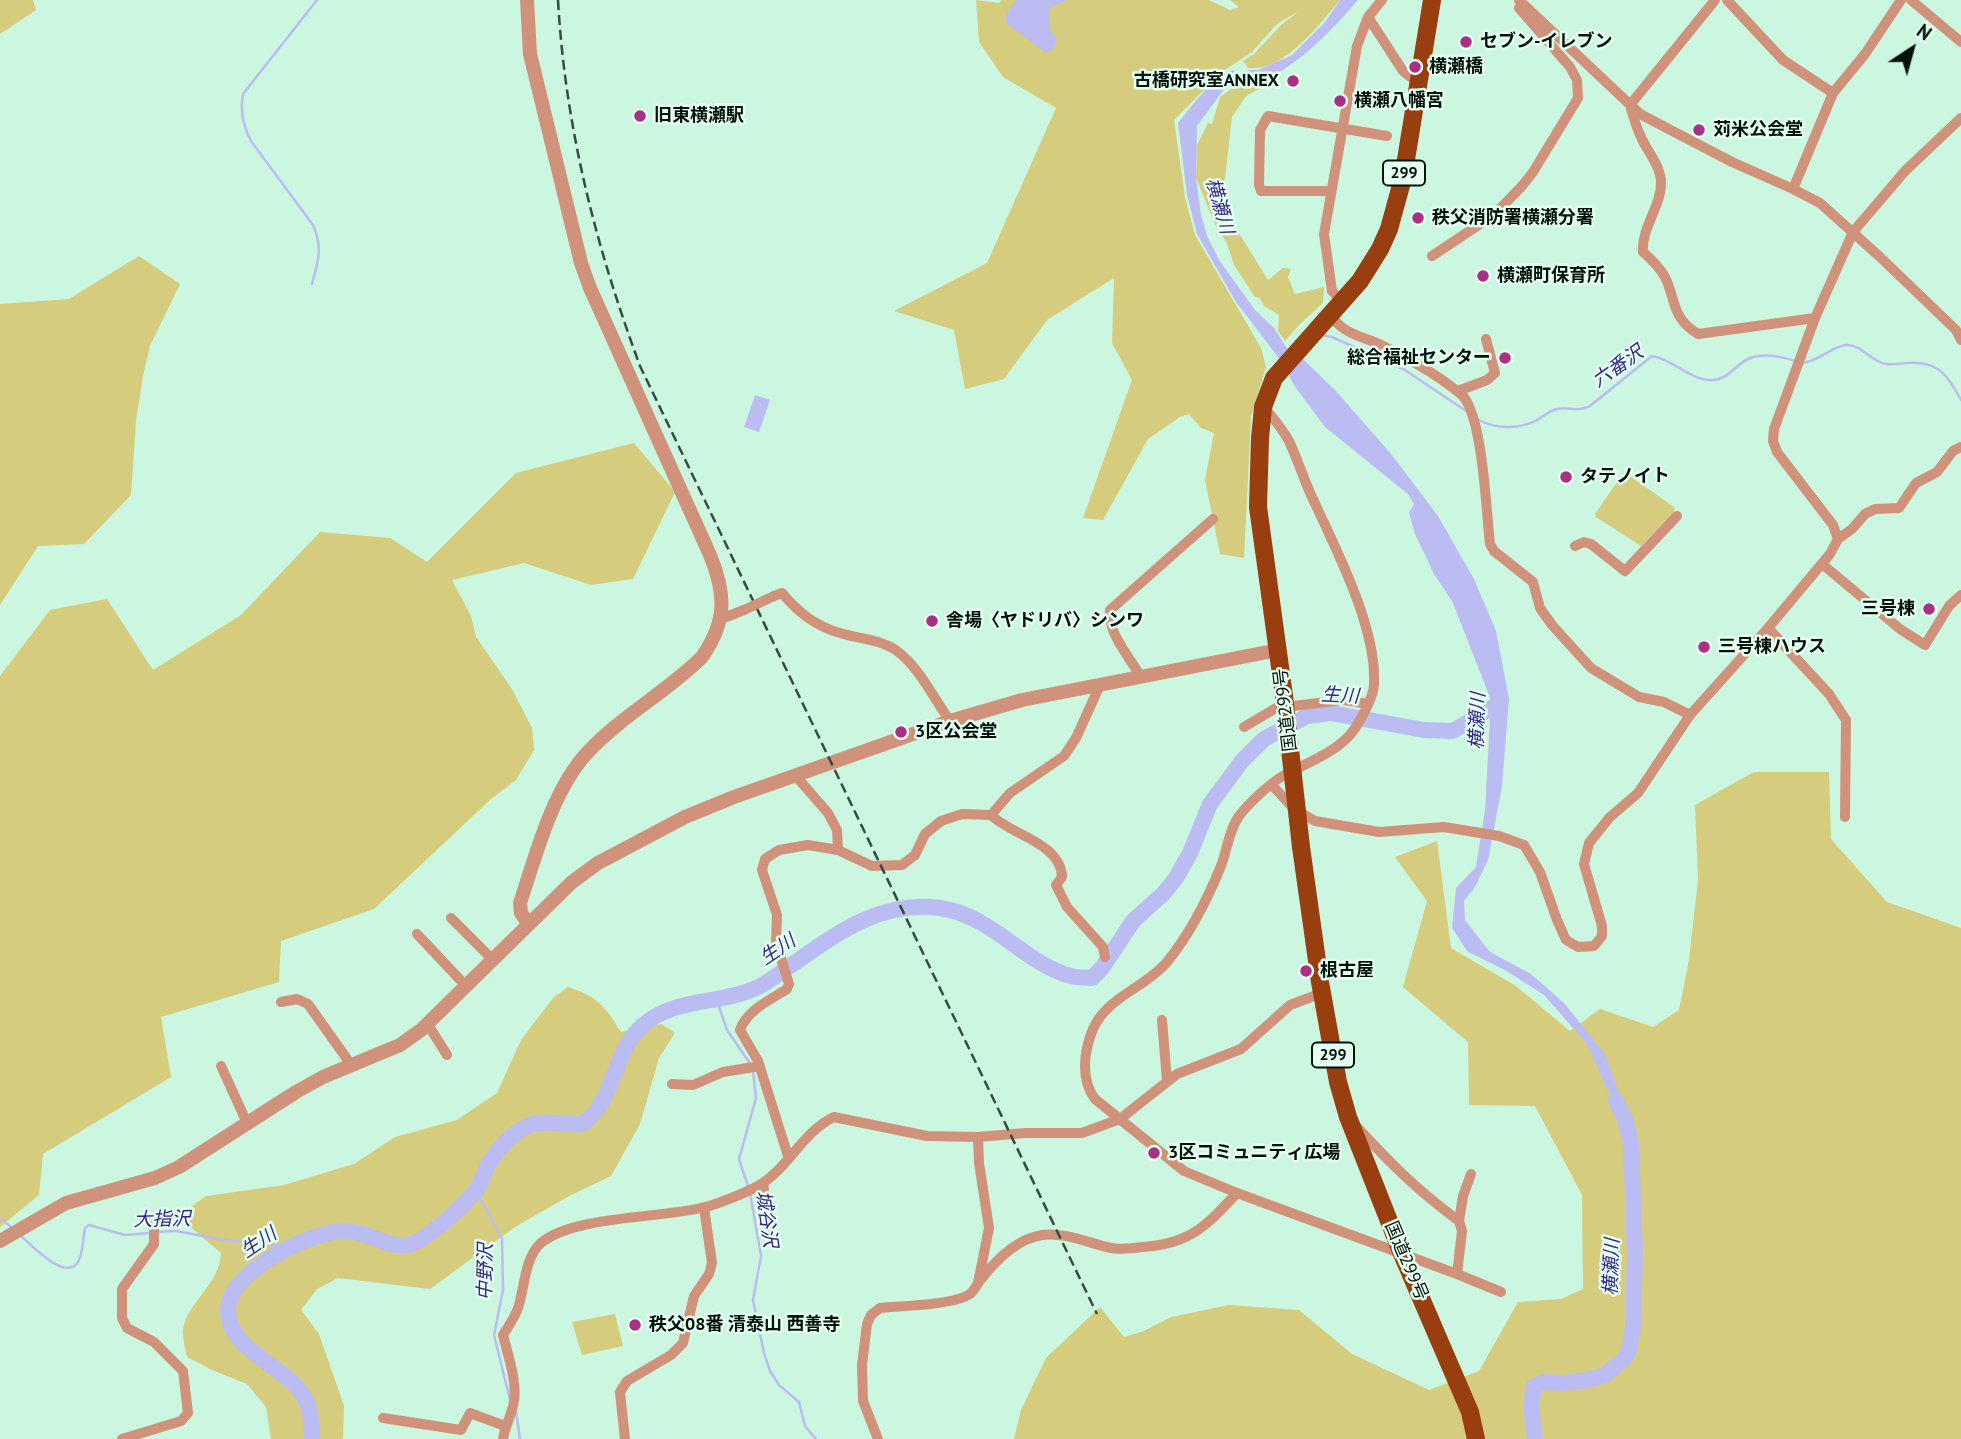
<!DOCTYPE html>
<html>
<head>
<meta charset="utf-8">
<style>
  body { margin:0 }
  #map { position:relative; width:1961px; height:1439px; overflow:hidden; background:#cbf6e0; font-family:"PT Sans",sans-serif }
  canvas { display:block }
  .north { position:absolute; left:1877px; top:14px; width:70px; height:70px; -webkit-text-stroke:5px #e5fff1; paint-order:stroke; rotate:36deg; font-size:19px; font-weight:700; line-height:28px; text-align:center; color:#03120b }
  .north::after { content:''; display:block; margin:auto; width:24px; height:32px; background:#03120b; clip-path:polygon(50% 0,100% 100%,50% 72%,0 100%) }
</style>
</head>
<body>
<div id="map">
<canvas width="1961" height="1439"></canvas>
<div class="north">N</div>
</div>
<script>
const ctx = document.querySelector('canvas').getContext('2d');
ctx.lineJoin = 'round';
function fillPath(path, color) { ctx.fillStyle = color; ctx.fill(path, 'evenodd'); }
function strokePath(path, color, width, dash) { ctx.strokeStyle = color; ctx.lineWidth = width; ctx.lineCap = dash ? 'butt' : 'round'; ctx.setLineDash(dash || []); ctx.stroke(path); }
function write(font, color, halo, rows, align = 'center') {
  ctx.font = font + ' "PT Sans","Noto Sans JP",sans-serif'; ctx.lineWidth = 5; ctx.setLineDash([]); ctx.textBaseline = 'middle'; ctx.strokeStyle = halo; ctx.fillStyle = color; for (const [text, x, y, turn = 0] of rows) {
    ctx.save(); ctx.translate(x, y); ctx.rotate((+turn || 0) * Math.PI / 180); ctx.textAlign = isNaN(turn) ? turn : align; if (halo) ctx.strokeText(text, 0, 0); ctx.fillText(text, 0, 0); ctx.restore();
  }
}
fillPath(new Path2D(`
  M0 0H33L36 10 0 34Z
  M976 0 999 3 1001 0H1209L1230 10 1239 7 1230 0H1340C1320 24 1283 73 1248 68L1243 61 1254 54 1281 25 1299 11 1277 24 1252 52 1222 72 1174 120 1185 197 1195 235 1261 348 1266 367 1251 417 1244 558 1220 554 1205 480 1214 433 1201 428 1189 414 1180 417 1148 439 1103 520 1083 518 1132 380 1112 343 1114 278 1047 320 1004 379 965 389 954 330 894 311 987 263 1056 108 1003 77 979 42Z
  M1273 81 1246 96 1232 117 1223 196 1232 222 1268 280 1283 268 1291 269 1288 277 1295 294 1324 287 1323 303 1300 324 1285 341 1278 331 1279 315 1264 306 1260 298 1255 297 1234 265 1227 243 1215 224 1196 178 1197 145 1208 123 1212 124 1220 97 1231 89Z
  M139 256 180 284 150 346 143 376 136 421 131 495 84 544 38 546 0 605V304L69 299Z
  M634 443 675 492 633 579 591 585 524 563 452 580 471 616 476 637 512 689 532 728 534 750 516 780 491 799 374 909 281 941 279 982 161 1017 171 1077 43 1154 39 1195 0 1227V676L50 610 107 599 153 670 241 615 320 532 390 538 427 562 516 473Z
  M1624 472 1674 507 1675 511 1641 546 1596 517 1595 514Z
  M1754 772H1829L1831 839 1887 902 1961 928V1439H1014L1021 1410 1046 1358 1100 1307 1124 1337 1144 1331 1171 1317 1229 1305 1299 1310 1352 1354 1429 1390 1479 1371 1518 1302 1561 1299 1583 1289 1582 1195 1535 1106 1469 1105 1468 1042 1403 987 1427 901 1395 857 1437 841 1451 948 1516 986 1570 1031 1600 1009 1653 1027 1679 1010 1689 960 1698 880 1695 805Z
  M568 987C597 996 606 1007 621 1032L662 1024 675 1033 659 1058 640 1124 611 1176 569 1196 515 1227 430 1289 338 1278 317 1289 301 1310 319 1334 344 1406 343 1439H271L266 1407 247 1384 212 1370 187 1357C185 1348 182 1337 183 1328 190 1299 220 1284 221 1253L182 1220 192 1206 206 1196 284 1185 354 1164 395 1137 457 1120 497 1093 521 1040 553 998Z
  M615 1314 623 1346 582 1355 572 1322Z`), '#d5cc7d');
fillPath(new Path2D(`
  M1016 0H1067L1049 8 1050 29 1057 40 1053 49 1046 53 1006 23V15Z
  M1340 0H1358C1333 30 1284 81 1244 86L1236 80 1230 81 1197 126 1196 178 1201 215 1207 236 1219 260 1255 310 1274 328 1286 347 1305 361 1335 390 1392 455 1438 516 1474 579 1496 631 1509 699 1502 786 1488 860 1475 887 1464 901 1465 920 1490 952 1531 974 1564 1003 1605 1054 1633 1132 1607 1089 1587 1044 1544 995 1505 970 1468 952 1452 928 1456 888 1476 867 1485 810 1491 700 1452 601 1434 574 1415 534 1409 513 1414 504 1408 494 1325 427 1296 388 1278 357 1236 302 1197 234 1187 195 1178 123C1191 107 1213 76 1233 70L1241 77 1249 70H1258L1292 55 1325 22Z
  M755 395 770 400 759 432 744 427Z`), '#bbbdf2');
strokePath(new Path2D(`
  M312 284C318 263 323 246 313 225L251 141C243 125 240 112 243 94L317 0
  M1321 335 1332 337 1405 370 1466 411
  M1803 363C1819 361 1834 345 1847 345 1862 345 1872 362 1886 364 1893 365 1901 363 1908 363 1939 361 1947 375 1961 400
  M1477 419C1494 429 1519 430 1537 420 1544 416 1549 411 1557 409 1569 407 1579 412 1590 406L1652 356C1673 359 1691 381 1712 380 1728 380 1735 365 1748 359 1763 352 1782 357 1796 361
  M716 998 727 1030 751 1065
  M748 1186 739 1159 756 1098 753 1071
  M475 1192 480 1198 502 1238 503 1290 494 1335 510 1400
  M750 1193 761 1256 753 1300 764 1353 770 1371 779 1385 799 1402 805 1426 816 1439
  M0 1218 11 1227
  M156 1232 176 1231 230 1241 289 1246
  M21 1236C32 1245 65 1282 78 1262 83 1254 83 1238 85 1228L89 1225 125 1235 149 1233
  M516 1412 520 1439`), '#bbbdf2', 2.5);
strokePath(new Path2D(`
  M312 1439C312 1427 311 1413 307 1402 289 1364 227 1354 228 1308 230 1271 313 1230 346 1231 367 1231 387 1248 407 1245 426 1242 466 1204 477 1189 482 1181 484 1172 488 1165 497 1150 513 1131 530 1125 547 1119 566 1126 583 1124 616 1099 612 1053 642 1026 674 997 719 1005 756 988 770 982 783 970 796 962 839 931 884 900 940 908 992 915 1025 964 1071 976 1077 978 1085 977 1092 978L1102 968 1133 921 1163 894 1176 878 1190 853 1210 804 1242 761 1264 739 1307 716 1331 713 1424 730 1453 731 1498 704
  M1535 1439 1531 1405 1534 1386 1543 1382 1564 1383 1588 1380 1605 1375 1624 1359 1629 1350 1633 1327 1635 1254 1631 1143 1625 1119 1616 1101`), '#bbbdf2', 16);
strokePath(new Path2D(`
  M1519 0 1640 114 1732 162 1793 189 1820 203 1880 257 1956 330 1961 340
  M1727 0 1783 60 1833 93
  M1911 0 1961 42
  M1368 17 1403 71 1412 78 1419 80
  M1630 105C1633 116 1636 127 1641 137 1647 151 1661 166 1661 183 1661 207 1641 228 1643 252 1651 259 1660 268 1665 277 1676 299 1671 318 1698 334L1815 318
  M1630 105 1715 0
  M1793 189 1833 93 1865 54 1901 0
  M1330 191H1261L1259 185 1260 130 1268 116 1387 136
  M1432 256 1495 214 1522 186 1533 172 1578 98 1577 80 1570 67 1519 8
  M1342 302 1332 291 1324 234 1357 46 1368 17 1382 0
  M1331 315C1343 336 1368 337 1387 348 1413 361 1441 377 1463 396 1483 420 1486 510 1490 544L1494 551 1533 582 1540 608 1552 625 1591 668 1639 697 1664 702 1690 715
  M1458 391 1487 380 1495 373 1486 339
  M1264 407C1273 418 1282 428 1289 441 1297 458 1303 477 1311 495 1335 547 1377 627 1374 684 1374 697 1358 726 1349 736 1333 753 1307 763 1286 774 1270 783 1250 802 1239 816 1229 830 1227 850 1221 866 1208 898 1189 935 1167 962 1145 988 1107 997 1093 1029 1084 1051 1080 1079 1095 1099L1184 1171 1237 1193 1457 1274 1462 1231 1459 1221 1463 1196 1471 1174
  M1838 539 1833 525 1777 452 1773 441 1774 429 1815 318 1853 232 1905 171 1961 118
  M1575 546 1584 542 1591 544 1625 571 1677 516
  M1822 564 1900 629 1925 645 1949 606 1961 595
  M774 596 782 593C798 612 815 626 840 633 859 639 880 639 897 651 919 667 934 699 950 721
  M721 619 744 610
  M1768 628 1829 694 1846 720 1845 817
  M1141 677C1130 658 1107 632 1110 610L1213 519
  M1244 727 1276 708 1344 700 1368 704
  M795 775 828 813 837 830 838 850
  M1272 785 1293 808 1315 821 1379 832 1444 827 1499 836 1524 845 1540 872 1557 920 1566 940 1578 947 1594 946 1602 936V926L1584 864 1589 843 1610 817 1638 793 1690 715 1768 628 1830 554 1838 539 1852 529 1865 514 1875 509 1899 508 1916 483 1937 472 1953 451 1961 447
  M991 815C1011 835 1061 843 1062 877L1056 885 1067 907 1103 947 1105 957
  M451 918 492 959
  M417 934 465 985
  M281 1002 297 999 308 1004 352 1066
  M1162 1020 1167 1081
  M427 1023 447 1055
  M221 1066 247 1123
  M672 1084 693 1085 723 1072 760 1066
  M1356 1126C1390 1163 1418 1191 1459 1221
  M978 1137 979 1163 989 1228 978 1283
  M788 1156 758 1061 740 1030C747 1010 770 1000 787 989L789 984 776 942 777 915 762 870 765 859 779 850 808 845 838 850 872 866 902 865 915 855 925 834 941 821 962 814 991 815 1010 793 1064 756 1076 738 1100 685
  M763 1183 770 1236
  M1457 1274 1501 1292
  M383 1418 461 1430 470 1413 505 1426
  M122 1439 181 1421 188 1413 183 1371 154 1342 127 1328 122 1318V1289L154 1244V1226L165 1219
  M503 1439C505 1426 512 1414 514 1401 517 1380 508 1356 503 1335 508 1327 515 1317 518 1308 525 1288 524 1258 541 1243 573 1216 659 1218 701 1208 713 1206 745 1193 756 1187 787 1171 802 1132 834 1117L927 1136 978 1137 1025 1133H1082L1120 1119 1177 1074 1241 1049 1290 1005 1322 993
  M625 1439 620 1392 627 1381 671 1355 683 1343 694 1296 709 1274 712 1263 704 1208
  M878 1439 863 1401 862 1365 867 1324 871 1315 880 1308C901 1306 954 1305 970 1294 974 1291 976 1286 979 1282 994 1262 1016 1239 1042 1235 1066 1232 1088 1243 1111 1248 1121 1250 1132 1248 1143 1247 1190 1244 1206 1226 1237 1193`), '#d0927a', 10);
strokePath(new Path2D(`
  M527 0 530 54 581 263 590 288 710 555C726 594 727 621 702 657 667 692 621 716 587 753 552 791 536 855 520 903L521 913 528 923
  M0 1241 66 1203 155 1178 179 1167 296 1092 323 1077 400 1045 421 1030 572 882 598 863 685 817 734 797 950 721 1022 700 1278 650`), '#d0927a', 14);
strokePath(new Path2D(`
  M1284 696 1258 507 1260 438 1263 407 1274 378 1360 281 1380 249 1389 229 1403 178 1432 0
  M1301 847 1320 982 1338 1082 1348 1117 1402 1254 1470 1412 1476 1439`), '#993e0e', 18);
strokePath(new Path2D(`
  M558 0C565 127 596 247 640 366L1097 1314`), '#354b40', 2.5, [10, 5]);
strokePath(new Path2D(`
  M744 610 774 596`), '#d0927a', 10);
strokePath(new Path2D(`
  M1284 696 1301 847`), '#993e0e', 18);
for (const [x, y, r, color] of [
  [1466,42,7,"#a93085"],
  [1415,67,7,"#a93085"],
  [1293,81,7,"#a93085"],
  [1340,101,7,"#a93085"],
  [640,116,7,"#a93085"],
  [1699,130,7,"#a93085"],
  [1418,218,7,"#a93085"],
  [1483,276,7,"#a93085"],
  [1505,358,7,"#a93085"],
  [1566,477,7,"#a93085"],
  [1929,609,7,"#a93085"],
  [932,621,7,"#a93085"],
  [1704,647,7,"#a93085"],
  [901,732,7,"#a93085"],
  [1306,971,7,"#a93085"],
  [1154,1153,7,"#a93085"],
  [635,1325,7,"#a93085"]
]) { const dot = new Path2D(); dot.arc(x, y, r, 0, 2 * Math.PI); ctx.fillStyle = color; ctx.fill(dot); strokePath(dot, '#e5fff1', 2.5); }
for (const [x, y, w] of [
  [1404,173,42],
  [1333,1055,42]
]) { const box = new Path2D(); box.roundRect(x - w / 2, y - 12.5, w, 25, 5); ctx.fillStyle = '#e5fff1'; ctx.fill(box); strokePath(box, '#03120b', 2); }
write('bold 16px', '#03120b', null, [
  ["299",1404,173],
  ["299",1333,1055]
]);
write('bold 18px', '#03120b', '#e5fff1', [
  ["セブン-イレブン",1480,42],
  ["横瀬橋",1429,67],
  ["古橋研究室ANNEX",1279,81,"right"],
  ["横瀬八幡宮",1354,101],
  ["旧東横瀬駅",654,116],
  ["苅米公会堂",1713,130],
  ["秩父消防署横瀬分署",1432,218],
  ["横瀬町保育所",1497,276],
  ["総合福祉センター",1491,358,"right"],
  ["タテノイト",1580,477],
  ["三号棟",1915,609,"right"],
  ["舎場〈ヤドリバ〉シンワ",946,621],
  ["三号棟ハウス",1718,647],
  ["3区公会堂",915,732],
  ["根古屋",1320,971],
  ["3区コミュニティ広場",1168,1153],
  ["秩父08番 清泰山 西善寺",649,1325]
], 'left');
write('18px', '#03120b', '#e5fff1', [
  ["国道299号",1286,710,-97],
  ["国道299号",1406,1261,67]
]);
write('italic 19px', '#352586', '#e5fff1', [
  ["横瀬川",1219,206,74],
  ["六番沢",1618,367,-35],
  ["生川",1340,696,3],
  ["横瀬川",1478,721,-88],
  ["生川",778,950,-34],
  ["城谷沢",766,1219,82],
  ["大指沢",162,1220,-1],
  ["生川",259,1243,-34],
  ["横瀬川",1612,1267,-88],
  ["中野沢",486,1272,-89]
]);
</script>
</body>
</html>
